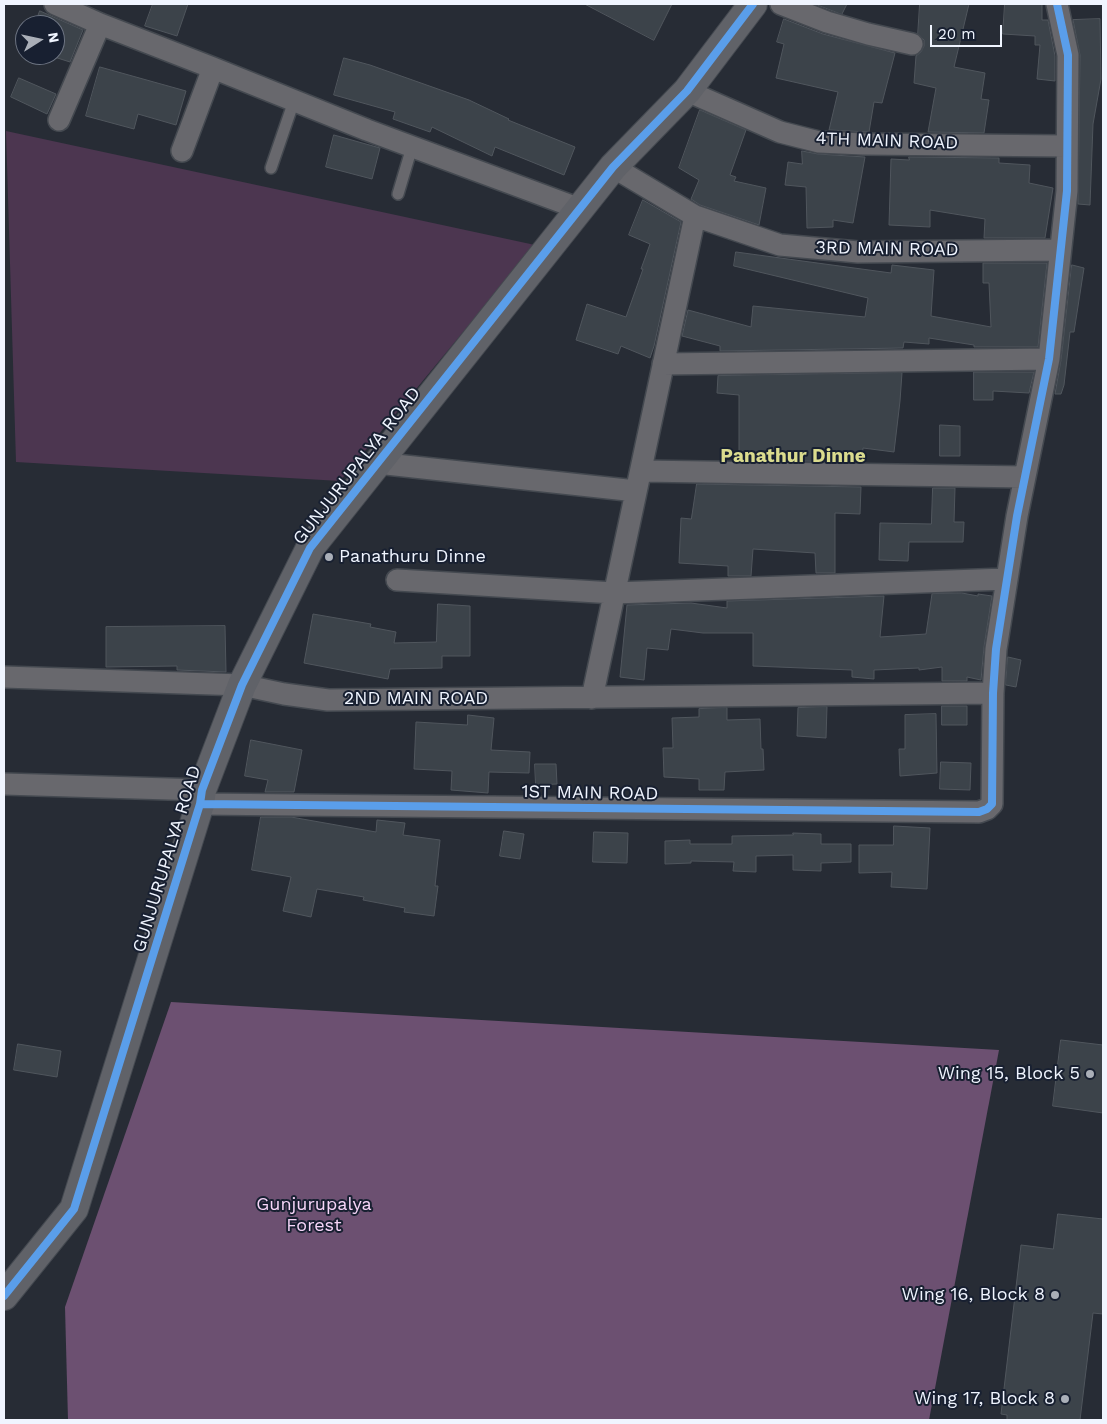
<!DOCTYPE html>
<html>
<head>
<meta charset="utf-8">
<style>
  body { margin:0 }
  #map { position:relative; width:1107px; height:1424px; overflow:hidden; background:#272c35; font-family:"Work Sans",sans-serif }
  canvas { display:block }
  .frame { position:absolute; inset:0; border:5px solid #f0f5ff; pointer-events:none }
  .north { position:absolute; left:15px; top:15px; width:50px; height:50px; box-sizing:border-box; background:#182031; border:1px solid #6e7583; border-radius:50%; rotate:80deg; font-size:14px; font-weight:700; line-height:20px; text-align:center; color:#f0f5ff }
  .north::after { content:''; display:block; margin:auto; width:18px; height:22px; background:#aaafb8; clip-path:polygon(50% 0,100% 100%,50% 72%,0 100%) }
  .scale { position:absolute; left:930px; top:25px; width:72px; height:22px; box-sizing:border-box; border:2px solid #f0f5ff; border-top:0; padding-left:6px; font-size:15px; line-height:18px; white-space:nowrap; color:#f0f5ff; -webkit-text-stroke:4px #182031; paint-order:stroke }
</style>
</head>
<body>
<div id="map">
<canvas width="1107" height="1424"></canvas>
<div class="frame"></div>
<div class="north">N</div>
<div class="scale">20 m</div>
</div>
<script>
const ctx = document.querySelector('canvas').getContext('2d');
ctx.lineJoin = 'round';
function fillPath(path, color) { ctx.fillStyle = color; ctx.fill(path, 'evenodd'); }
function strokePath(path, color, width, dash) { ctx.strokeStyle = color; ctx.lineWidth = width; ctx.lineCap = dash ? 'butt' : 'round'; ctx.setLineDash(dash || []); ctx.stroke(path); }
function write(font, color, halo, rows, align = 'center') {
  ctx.font = font + ' "Work Sans",sans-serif'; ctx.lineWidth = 4; ctx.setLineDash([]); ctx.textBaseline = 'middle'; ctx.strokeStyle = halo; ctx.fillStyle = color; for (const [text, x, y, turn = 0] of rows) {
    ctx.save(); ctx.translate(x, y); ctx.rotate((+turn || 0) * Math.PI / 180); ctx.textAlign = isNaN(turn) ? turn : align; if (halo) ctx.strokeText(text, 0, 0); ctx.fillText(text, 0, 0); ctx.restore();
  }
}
fillPath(new Path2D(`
  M6 131 535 245 340 481 16 462Z`), '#4c3650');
fillPath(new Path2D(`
  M171 1002 999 1050 929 1420H68L65 1307Z`), '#6c5071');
const building = new Path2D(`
  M153 4H188L177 36 145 26Z
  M585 4H672L654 40Z
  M815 4H847L842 14Z
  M920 4H969L954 67 985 73 981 99 989 100 984 133 928 132 936 88 914 83 916 56 921 52 924 46V40L918 34Z
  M1005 4H1042V20H1048L1055 56V81L1037 79 1040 45H1035V36L1003 34Z
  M40 11 83 30 70 62 48 55H55V25H35Z
  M784 19 823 34 895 53 882 103 874 102 869 132 829 130 838 92 776 78 784 44 777 42Z
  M1100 19 1101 79 1093 124 1090 205 1078 204 1080 55 1073 20Z
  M344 58 370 65 469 100 509 119 508 120 575 147 564 175 495 147 492 156 432 127 430 132 393 119 395 112 334 95Z
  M100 67 186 91 176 125 138 114 134 129 86 116Z
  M19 78 56 94 47 114 11 97Z
  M700 110 746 130 730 175 736 177 734 181 766 188 759 225 700 205 691 199 699 180 679 168Z
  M334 135 380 148 372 179 326 167Z
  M802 151 818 154 865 157 853 223 833 220V227L807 228 806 187 785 185 788 162 802 164Z
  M909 157 999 158V163L1030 165 1029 183 1053 188 1045 238H984L985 219 930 210V227L889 225 891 159 909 160Z
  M643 200 681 222 654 346 650 358 621 346 618 354 576 340 587 304 626 317 643 269H641L650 244 629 235Z
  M736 252 891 273 892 265 934 270 931 316 991 327 989 283H983V263H1047L1038 347H974V345L929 338V344L904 342 903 348 720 351V346L682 336 688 310 751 327 753 306 865 317 868 298 734 266Z
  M1072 265 1084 268 1074 332H1070L1064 385 1061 394H1055L1061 360Z
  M974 372H1034L1029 393 993 391V400H974Z
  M902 373 900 401 894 452 863 448 862 462 739 460V395L717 393 718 376Z
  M940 425 960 426V456H940Z
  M697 484 861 487 860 514 835 513V573H816L815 553 753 549 751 576H728V566L679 563 681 518 691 519Z
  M933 488H955L954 522H964L963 542H909L908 561 879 560 880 523 931 524Z
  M962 593 978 596V594L992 596 984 647 981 680 967 677V681H942V667L919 670V668L874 670V679L852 677V670L753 666V633H703L671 629 668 650 647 648 644 680 620 677 627 605 691 603 727 608V601L884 596 880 637 926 634 932 594Z
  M438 604 470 606V656H442V668L390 669 388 679 304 663 313 614 371 624 370 627 396 632 394 643 436 642Z
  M225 626 226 672 177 670V666L106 667V627Z
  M1008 657 1021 660 1016 687 1006 685Z
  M942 706H967V725H942Z
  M827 707 826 738 797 736 798 708Z
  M727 708V720L760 719 761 749H763L764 770 725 772 724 790H699V779L664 777 663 748H673L672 718 699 717V709Z
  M936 714 937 773 900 776 899 749H905V715Z
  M468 715 494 718 491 750 530 752 529 773 489 772 488 793 451 790 452 771 414 769 416 722 467 725Z
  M251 740 302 750 294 792H265L268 780 245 776Z
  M941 762 971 763 970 790 940 789Z
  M535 764H556L557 784 536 785Z
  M261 817H291L376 832 377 820 405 823 403 835 440 840 435 886H438L434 916 404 912 405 908 363 900 364 897 317 889 311 917 283 911 291 877 252 870Z
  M894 826 930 828 927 889 891 887 892 872 859 873V845H893Z
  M504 831 524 834 520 859 500 856Z
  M594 832 628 833 627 863 593 862Z
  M793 833 821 834V844H851V862L821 863V871L793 870V855L756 856V872L733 871 734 862 691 861V863L665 864V841L690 840V844H732V836L793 835Z
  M1061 1040 1103 1045V1113L1053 1106Z
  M18 1044 61 1051 57 1077 14 1070Z
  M1058 1214 1103 1219V1314L1093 1313 1080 1420H1007V1415L1001 1414 1021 1245 1053 1249Z`);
fillPath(building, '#3c434a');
strokePath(building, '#50565d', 1);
const lane = new Path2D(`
  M271 168 294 101
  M398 194 412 147`);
const street = new Path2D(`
  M55 4 100 24 213 68 367 130 580 209
  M781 4 827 22 868 34 912 44
  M687 91 780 132 819 142 863 144 1066 146
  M59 120 100 24
  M182 151 213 68
  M613 167 695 216 780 245 858 252 1060 250
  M663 364 1049 359
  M377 463 636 491
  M641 471 1025 477
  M397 580 614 593 1006 579
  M4 677 242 685 284 694 328 700 993 693
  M592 698 695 216
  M4 784 202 790
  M200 804 979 812 987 809 992 804 993 693 996 649 1017 516 1049 359 1067 191 1068 55 1057 4`);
const secondary = new Path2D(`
  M4 1296 74 1209 200 804 202 790 242 685 310 548 613 167 687 91 753 4`);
strokePath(lane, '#444950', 14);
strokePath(street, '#444950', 24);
strokePath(secondary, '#444950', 30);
strokePath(lane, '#68686d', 11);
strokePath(street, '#68686d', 21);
strokePath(secondary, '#606268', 28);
strokePath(new Path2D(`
  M200 804 979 812 987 809 992 804 993 693 996 649 1017 516 1049 359 1067 191 1068 55 1057 4
  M4 1296 74 1209 200 804 202 790 242 685 310 548 613 167 687 91 753 4`), '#5a9eea', 8);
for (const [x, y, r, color] of [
  [329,557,5,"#aaafb8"],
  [1090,1074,5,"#aaafb8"],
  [1055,1295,5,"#aaafb8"],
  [1065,1399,5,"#aaafb8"]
]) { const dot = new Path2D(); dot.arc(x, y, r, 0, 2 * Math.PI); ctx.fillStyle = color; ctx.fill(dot); strokePath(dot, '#182031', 2); }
write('18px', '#f0f5ff', '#182031', [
  ["4TH MAIN ROAD",887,141,2],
  ["3RD MAIN ROAD",887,249,1],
  ["GUNJURUPALYA ROAD",357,466,-52],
  ["2ND MAIN ROAD",416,699],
  ["1ST MAIN ROAD",590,793,1],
  ["GUNJURUPALYA ROAD",167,859,-73]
]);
write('18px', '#f0f5ff', '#182031', [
  ["Panathuru Dinne",339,557,"left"],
  ["Wing 15, Block 5",1080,1074],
  ["Wing 16, Block 8",1045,1295],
  ["Wing 17, Block 8",1055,1399]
], 'right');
write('18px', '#f7d6f9', '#182031', [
  ["Gunjurupalya",314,1205],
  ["Forest",314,1226]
]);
write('bold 19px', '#dbdc8e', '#182031', [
  ["Panathur Dinne",793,456]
]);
</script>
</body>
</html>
